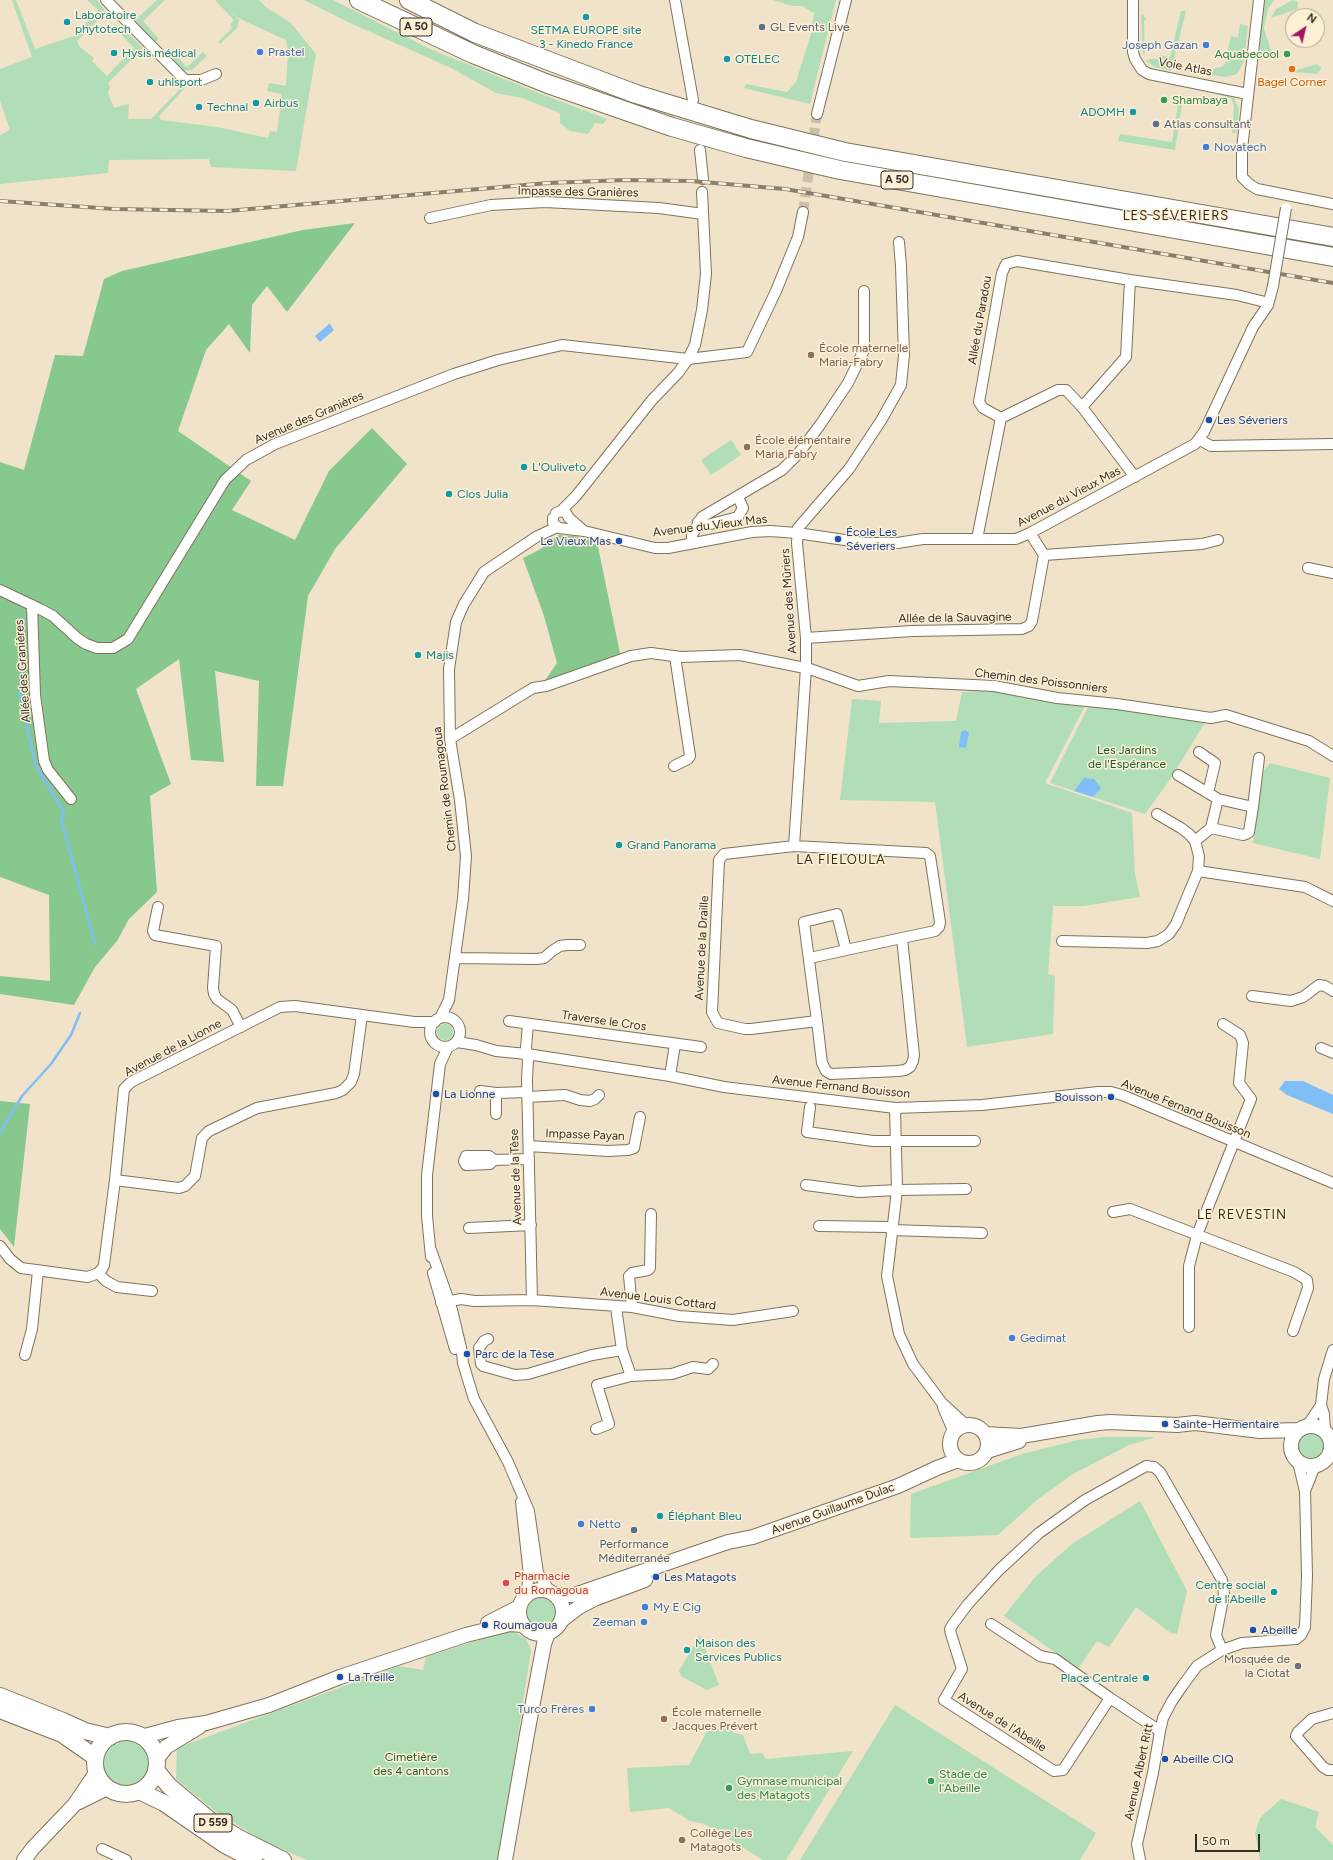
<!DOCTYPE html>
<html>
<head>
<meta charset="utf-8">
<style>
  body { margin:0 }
  #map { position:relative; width:1333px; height:1860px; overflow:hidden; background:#f0e3c9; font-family:Figtree,sans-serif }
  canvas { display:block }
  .north { position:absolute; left:1285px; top:8px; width:40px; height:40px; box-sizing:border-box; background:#fef0d6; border:1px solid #ada38f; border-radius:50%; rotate:35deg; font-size:11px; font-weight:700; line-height:16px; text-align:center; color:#342f25 }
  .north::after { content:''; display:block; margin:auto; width:14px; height:18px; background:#a2175f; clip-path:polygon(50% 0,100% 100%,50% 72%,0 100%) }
  .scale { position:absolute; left:1195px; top:1834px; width:65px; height:18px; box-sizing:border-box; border:2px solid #342f25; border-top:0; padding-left:5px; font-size:12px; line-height:14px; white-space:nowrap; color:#342f25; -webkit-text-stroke:3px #fef0d6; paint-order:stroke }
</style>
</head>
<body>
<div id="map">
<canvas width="1333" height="1860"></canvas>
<div class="north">N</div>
<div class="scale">50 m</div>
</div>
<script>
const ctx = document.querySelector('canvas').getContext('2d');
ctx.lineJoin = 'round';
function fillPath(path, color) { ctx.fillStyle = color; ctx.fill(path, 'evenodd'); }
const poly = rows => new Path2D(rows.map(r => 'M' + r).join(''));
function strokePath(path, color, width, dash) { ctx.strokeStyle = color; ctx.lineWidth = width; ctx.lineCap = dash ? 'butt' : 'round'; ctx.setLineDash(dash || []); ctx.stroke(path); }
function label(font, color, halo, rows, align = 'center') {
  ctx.font = font + ' Figtree,sans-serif'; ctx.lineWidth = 3; ctx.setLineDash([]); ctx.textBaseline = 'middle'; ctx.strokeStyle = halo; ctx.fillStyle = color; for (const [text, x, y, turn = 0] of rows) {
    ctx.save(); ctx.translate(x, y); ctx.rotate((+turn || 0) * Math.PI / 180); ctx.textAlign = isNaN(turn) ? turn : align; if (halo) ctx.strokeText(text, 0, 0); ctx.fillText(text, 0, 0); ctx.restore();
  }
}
const green = poly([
  [12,0,16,0,35,49,74,36,98,10,87,0,97,0,106,12,77,41,80,47,94,58,92,61,107,76,134,48,113,26,115,25,121,31,123,28,143,48,108,83,110,87,108,93,114,108,129,104,128,119,151,119,184,85,186,87,159,116,161,120,217,127,268,138,270,131,277,132,282,94,267,91,269,83,286,86,288,53,286,40,238,18,227,8,239,20,237,28,220,44,218,42,232,28,230,24,234,20,215,0,259,0,267,8,291,23,316,54,296,171,211,167,209,159,109,160,108,173,0,184,0,135,10,130,0,101,0,69,32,57],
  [157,0,165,0,143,21,159,39,155,42,134,21],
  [304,0,333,0,430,49,531,90,607,119,603,124,595,123,588,134,570,131,560,123,560,113,522,98,496,93,451,68,348,22],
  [773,0,836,0,810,104,744,88,746,84,787,92,796,82,811,34,814,13,802,6,792,6],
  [1263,0,1274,0,1268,9,1264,29,1273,56,1259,55],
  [1293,0,1298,2,1297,9,1271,18,1276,9],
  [1181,11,1186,11,1171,71,1155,67,1146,61,1150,59,1158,59,1159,55,1170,57],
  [1143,14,1146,20,1144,21,1145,54,1143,55,1141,15],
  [1240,24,1248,26,1244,61,1237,74,1225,77,1194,72,1194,71,1213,72,1215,68,1221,67,1225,64,1231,36,1238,38],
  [203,52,207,56,192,70,183,71,169,56,174,53,187,67],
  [1317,64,1322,68,1317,74,1291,72],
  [1214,90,1230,94,1234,98,1239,109,1237,133,1232,133,1234,106,1231,98,1216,94],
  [1178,104,1182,105,1175,150,1118,141,1120,134,1172,142],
  [731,440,741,455,711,475,701,460],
  [992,690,1085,706,1045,783,1132,813,1135,874,1140,897,1084,906,1053,906,1048,974,1055,976,1053,1034,967,1047,935,802,840,800,852,699,881,701,879,723,956,721,962,692],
  [1090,703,1207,719,1171,778,1145,814,1050,783],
  [1270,763,1330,778,1320,859,1253,843,1263,772],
  '437 1032a8 8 0 1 1 16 0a8 8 0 1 1-16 0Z',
  '1297 1445a14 14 0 1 1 28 0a14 14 0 1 1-28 0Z',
  [1105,1437,1156,1437,1129,1445,1073,1474,1038,1499,998,1535,910,1538,911,1494,1022,1454,1078,1440],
  [1140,1501,1187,1591,1177,1634,1171,1633,1136,1607,1109,1647,1097,1641,1078,1669,1004,1616,1035,1577,1072,1544],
  '526 1611a16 16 0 1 1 32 0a16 16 0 1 1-32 0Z',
  [511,1630,526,1639,531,1650,499,1860,307,1860,265,1842,215,1811,176,1779,177,1748,398,1666,423,1670,426,1657],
  [700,1635,719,1685,707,1690,681,1676,679,1671],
  [895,1705,1096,1833,1080,1860,800,1860],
  [732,1725,734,1733,743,1735,750,1754,762,1753,766,1759,853,1751,786,1860,763,1860,705,1824,690,1821,669,1808,630,1812,627,1768,689,1765,707,1731],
  '103 1764a23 23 0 1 1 46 0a23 23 0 1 1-46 0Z',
  [1281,1799,1319,1812,1315,1827,1333,1845,1333,1860,1260,1860,1255,1833,1260,1818]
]);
const forest = poly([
  [355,223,287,312,267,286,252,305,250,353,229,324,206,350,178,431,251,481,232,510,295,540,329,471,372,428,407,464,335,549,308,596,283,786,256,786,259,681,215,671,224,762,191,760,179,659,136,689,171,784,150,796,157,892,129,919,117,941,95,967,74,1005,0,994,0,976,50,981,49,895,0,877,0,462,24,470,55,355,83,356,104,279,122,271,303,230],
  [559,535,574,536,597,542,621,658,544,682,557,663,544,616,523,558,539,550],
  [0,1101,30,1104,14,1247,0,1229]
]);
const water = poly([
  [329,323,334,330,320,342,315,336,328,325],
  [965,730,969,733,966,748,959,747,961,732],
  [1084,778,1094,779,1101,788,1093,797,1074,791],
  [1285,1081,1303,1081,1333,1095,1333,1114,1287,1095,1279,1089]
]);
const stream = poly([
  [24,619,20,697,36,766,64,812,61,819,95,944],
  [0,1133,22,1096,51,1064,71,1035,80,1013]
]);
const streetTunnel = poly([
  [803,212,817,114]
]);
const street = poly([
  [106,0,185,80,201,80,216,74],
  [675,0,693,100],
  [1133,0,1133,52,1135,59,1142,70,1149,74,1248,94],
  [1259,0,1242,149,1242,177,1249,184,1257,189,1333,204],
  [817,114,846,0],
  [700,150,703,179],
  [430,218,491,205,545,202,659,208,703,214],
  [1082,407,1126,357,1130,280],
  [1001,418,1058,390,1066,390,1082,407,1135,477],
  [1200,440,1211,446,1333,444],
  [561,511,576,496,652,400,678,373,688,359,695,345,702,310,706,274,702,192],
  [556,513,561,511,566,513,569,518,584,531],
  [553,518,553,523,559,528,584,531,655,548,668,548,752,532,770,531,797,533,865,543,897,543,923,539,1016,539,1030,533,1195,444,1204,432,1253,327,1268,305,1273,286],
  [698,522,707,525,738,517,743,508,738,497],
  [977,539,1001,418,983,408,979,402,1002,273,1006,264,1017,261,1130,280,1237,295,1265,302,1268,305],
  [692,543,692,535,702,517,782,470,798,454,820,425,848,383,864,350,864,291],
  [1044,555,1202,544,1218,540],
  [1308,568,1333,573],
  [0,590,40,609,53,616,77,638,86,644,97,648,113,648,128,639,225,480,246,460,275,444,454,374,498,360,562,345,688,359,747,352,776,291,798,237,803,212],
  [32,605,35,695,44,761,48,770,71,799],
  [806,638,912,631,1022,629,1029,626,1032,621,1044,555,1030,533],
  [450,739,533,688,546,686,631,656,651,653,681,657,740,655,810,669,858,686,889,681,994,686,1057,698,1117,704,1211,718,1226,715,1309,741,1333,756],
  [1199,752,1215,763,1208,793],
  [674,766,688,759,690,756,675,656],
  [1178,775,1218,799,1211,828,1195,841],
  [1218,799,1253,807,1259,758],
  [1211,828,1243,835,1246,834,1249,832,1253,807],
  [794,846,806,668,806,638,797,543,798,528,849,469,882,419,901,385,904,355,901,266,899,242],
  [1198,871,1305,887,1333,901],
  [158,907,153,931,155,935,216,946,213,988,214,994,217,999,232,1010,241,1027],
  [1062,941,1147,943,1158,941,1169,934,1176,924,1198,871,1199,856,1195,841,1189,834,1181,828,1157,814],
  [455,958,537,959,544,958,552,951,560,946,567,945,580,945],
  [810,958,846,950,902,938,935,931,939,927,940,922,930,856,926,853,794,846,724,854,719,860,712,1012,718,1023,745,1029,751,1029,817,1021,804,922,837,914,846,950],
  [1252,996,1291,1001,1303,997,1319,985,1325,986,1333,991],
  '430 1032a15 15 0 1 1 30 0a15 15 0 1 1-30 0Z',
  [440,1018,449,1000,463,899,466,856,460,800,450,739,449,669,456,622,464,604,484,572,536,537,557,527],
  [509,1021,701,1047],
  [817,1021,822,1063,826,1071,831,1074,898,1071,905,1070,910,1067,913,1061,914,1055,902,938],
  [528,1024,526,1048,528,1060,527,1080,532,1300],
  [457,1042,476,1045,496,1051,527,1054,670,1076,724,1087,895,1108,982,1105,1098,1092,1111,1092,1122,1095,1333,1183],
  [1321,1048,1333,1053],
  [670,1076,675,1044],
  [480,1091,496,1093,527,1092],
  [527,1097,565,1095,580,1100,590,1101,595,1099,599,1095],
  [810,1107,807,1132,873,1141,975,1141],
  [895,1108,897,1190,887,1276,899,1334,913,1364,942,1403,967,1426],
  [496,1114,496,1093],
  [529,1146,608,1151,628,1150,634,1148,640,1117],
  [494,1160,490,1164,466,1165,464,1161,466,1156,489,1156,494,1160,529,1159],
  [115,1180,179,1188,185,1186,195,1176,202,1138,209,1131,257,1108,336,1093,343,1090,351,1082,354,1074,362,1015],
  [806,1185,859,1192,897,1190,966,1189],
  [1113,1212,1130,1209,1294,1272,1307,1280,1308,1288,1293,1331],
  [819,1226,887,1227,892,1230,982,1233],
  [469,1228,531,1225],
  [0,1246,10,1259,21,1268,88,1277,98,1273,102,1269,104,1265,115,1180,124,1089,131,1082,280,1007,295,1006,414,1022,435,1022],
  [431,1250,452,1310,462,1352,463,1363,469,1383,474,1399,508,1462,529,1511,538,1573,549,1590],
  [431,1257,427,1216,427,1175,440,1064,448,1047],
  [98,1273,106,1281,117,1287,152,1291],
  [433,1273,455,1349],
  [441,1303,461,1299,474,1301,532,1300,632,1307,679,1316,733,1320,793,1311],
  [616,1307,622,1350,631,1376,672,1374,693,1367,708,1369,713,1364],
  [632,1307,629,1276,632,1273,648,1270,650,1268,651,1214],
  [1189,1327,1189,1266,1197,1235,1251,1099,1239,1083,1243,1043,1240,1035,1223,1024],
  [488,1339,484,1341,479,1348,481,1364,483,1366,515,1375,528,1374,592,1355,622,1350],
  [25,1355,32,1329,38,1271],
  [1321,1405,1324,1414,1325,1432],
  [943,1407,954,1433],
  [1307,1426,1321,1405,1324,1379,1333,1350],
  [596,1429,609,1424,597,1385,631,1376],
  [1305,1491,1315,1466],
  [521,1502,529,1575,526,1595],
  [991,1624,1040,1656,1055,1659,1110,1698],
  [1333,1713,1312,1719,1298,1732,1296,1736,1323,1767,1328,1770,1333,1770],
  [1160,1731,1110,1698,1063,1770,1054,1771,944,1700,962,1669,951,1634,950,1629,953,1624,968,1604,999,1570,1039,1533,1085,1500,1146,1466,1154,1467,1160,1472,1222,1580,1224,1594,1216,1635,1222,1650],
  [102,1849,126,1860],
  [1140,1860,1137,1844,1153,1773,1160,1731,1163,1718,1172,1701,1183,1685,1197,1666,1222,1650,1242,1643,1296,1639,1301,1635,1305,1627,1307,1576,1305,1491,1298,1462]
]);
const secondary = poly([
  '950 1444a19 19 0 1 1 38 0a19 19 0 1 1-38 0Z',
  '1291 1446a20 20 0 1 1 40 0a20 20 0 1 1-40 0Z',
  [985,1434,1021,1436,1098,1423,1110,1422,1177,1425,1195,1423,1260,1431,1299,1430],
  [987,1451,1019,1441],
  '519 1612a22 22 0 1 1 44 0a22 22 0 1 1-44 0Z',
  [556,1595,574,1595,728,1542,753,1537,898,1486,937,1468,958,1460],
  [562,1620,579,1607,594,1599,645,1580],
  [488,1623,519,1607],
  [141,1737,178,1727,206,1723,269,1705,340,1677,466,1635,510,1624,523,1625],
  [156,1760,166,1747,199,1727],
  [79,1802,107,1788],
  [24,1860,33,1848,75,1804,96,1773],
  [505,1860,527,1734,544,1644,548,1633]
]);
const primary = poly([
  [0,1696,63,1721,85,1731,110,1737],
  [0,1710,62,1734,95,1757],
  '95 1763a31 31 0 1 1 62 0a31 31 0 1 1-62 0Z',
  [156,1770,169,1786,212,1822,239,1838,283,1860],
  [139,1791,164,1803,225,1845,254,1860]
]);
const highway = poly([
  [359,0,473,54,548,84,672,127,746,148,840,170,1333,257],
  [409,0,475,33,636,94,751,129,845,152,1333,237]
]);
const rail = poly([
  [0,201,114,209,227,211,548,183,625,180,691,181,785,189,1333,283]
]);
const streetBridge = poly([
  [1273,286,1286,208]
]);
const markers = [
  [586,17,4,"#0f9aa8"],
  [67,22,4,"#0f9aa8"],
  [762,27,4,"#5c6f8a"],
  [1206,45,4,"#3f7fe0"],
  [260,52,4,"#3f7fe0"],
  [114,53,4,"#0f9aa8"],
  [1287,54,4,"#2e9e5b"],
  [727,59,4,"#0f9aa8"],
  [1292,69,4,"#e8710a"],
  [150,82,4,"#0f9aa8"],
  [1164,100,4,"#2e9e5b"],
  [256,103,4,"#0f9aa8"],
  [199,107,4,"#0f9aa8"],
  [1133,112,4,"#0f9aa8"],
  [1156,124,4,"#5c6f8a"],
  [1206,147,4,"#3f7fe0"],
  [811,355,4,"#8d6e63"],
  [1209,420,4,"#1a4fb4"],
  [747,447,4,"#8d6e63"],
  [524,467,4,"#0f9aa8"],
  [449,494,4,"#0f9aa8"],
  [838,539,4,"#1a4fb4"],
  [619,541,4,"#1a4fb4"],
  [418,655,4,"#0f9aa8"],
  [619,845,4,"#0f9aa8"],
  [436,1094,4,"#1a4fb4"],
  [1111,1097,4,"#1a4fb4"],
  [1012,1338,4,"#3f7fe0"],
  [467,1354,4,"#1a4fb4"],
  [1165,1424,4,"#1a4fb4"],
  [660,1516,4,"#0f9aa8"],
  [581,1524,4,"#3f7fe0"],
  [634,1530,4,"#5c6f8a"],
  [656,1577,4,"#1a4fb4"],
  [506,1583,4,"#e0444e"],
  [1274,1592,4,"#0f9aa8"],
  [645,1607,4,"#3f7fe0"],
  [644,1622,4,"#3f7fe0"],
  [485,1625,4,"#1a4fb4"],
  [1253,1630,4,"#1a4fb4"],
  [687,1650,4,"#0f9aa8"],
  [1298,1666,4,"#6b7280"],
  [340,1677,4,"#1a4fb4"],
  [1146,1678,4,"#0f9aa8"],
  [592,1709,4,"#3f7fe0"],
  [664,1719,4,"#8d6e63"],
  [1165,1759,4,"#1a4fb4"],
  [931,1781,4,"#2e9e5b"],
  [729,1788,4,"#2e9e5b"],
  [682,1840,4,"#8d6e63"]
];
const shields = [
  [416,27,32],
  [897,180,32],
  [213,1823,38]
];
const shieldNames = [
  ["A 50",416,27],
  ["A 50",897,180],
  ["D 559",213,1823]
];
const cultureNames = [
  ["Laboratoire",75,15],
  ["phytotech",75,29],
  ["SETMA EUROPE site",586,30,"center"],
  ["3 - Kinedo France",586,44,"center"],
  ["Hysis médical",122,53],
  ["OTELEC",735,59],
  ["uhlsport",158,82],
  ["Airbus",264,103],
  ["Technal",207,107],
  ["ADOMH",1125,112,"right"],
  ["L'Ouliveto",532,467],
  ["Clos Julia",457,494],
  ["Majis",426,655],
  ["Grand Panorama",627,845],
  ["Éléphant Bleu",668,1516],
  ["Centre social",1266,1585,"right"],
  ["de l'Abeille",1266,1599,"right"],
  ["Maison des",695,1643],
  ["Services Publics",695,1657],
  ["Place Centrale",1138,1678,"right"]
];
const serviceNames = [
  ["GL Events Live",770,27],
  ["Atlas consultant",1164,124],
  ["Performance",634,1544,"center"],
  ["Méditerranée",634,1558,"center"]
];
const shopNames = [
  ["Joseph Gazan",1198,45,"right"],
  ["Prastel",268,52],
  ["Novatech",1214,147],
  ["Gedimat",1020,1338],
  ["Netto",589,1524],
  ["My E Cig",653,1607],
  ["Zeeman",636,1622,"right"],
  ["Turco Frères",584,1709,"right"]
];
const leisureNames = [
  ["Aquabecool",1279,54,"right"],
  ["Shambaya",1172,100],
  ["Stade de",939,1774],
  ["l'Abeille",939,1788],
  ["Gymnase municipal",737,1781],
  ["des Matagots",737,1795]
];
const streetNames = [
  ["Voie Atlas",1185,67,11],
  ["Impasse des Granières",578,192,1],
  ["Allée du Paradou",980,320,-80],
  ["Avenue des Granières",309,418,-23],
  ["Avenue du Vieux Mas",1069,497,-28],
  ["Avenue du Vieux Mas",710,526,-7],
  ["Avenue des Mûriers",789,601,-94],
  ["Allée de la Sauvagine",955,618,-1],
  ["Allée des Granières",23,671,-94],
  ["Chemin des Poissonniers",1041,681,7],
  ["Chemin de Roumagoua",445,789,-97],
  ["Avenue de la Draille",702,948,-87],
  ["Traverse le Cros",604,1021,8],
  ["Avenue de la Lionne",173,1048,-28],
  ["Avenue Fernand Bouisson",841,1087,6],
  ["Avenue Fernand Bouisson",1186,1109,22],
  ["Impasse Payan",585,1135,2],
  ["Avenue de la Tèse",516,1177,-92],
  ["Avenue Louis Cottard",658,1299,7],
  ["Avenue Guillaume Dulac",833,1509,-20],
  ["Avenue de l'Abeille",1002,1722,32],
  ["Avenue Albert Ritt",1139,1772,-78]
];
const foodNames = [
  ["Bagel Corner",1292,82]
];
const educationNames = [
  ["École maternelle",819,348],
  ["Maria-Fabry",819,362],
  ["École élémentaire",755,440],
  ["Maria Fabry",755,454],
  ["École maternelle",672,1712],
  ["Jacques Prévert",672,1726],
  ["Collège Les",690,1833],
  ["Matagots",690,1847]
];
const transitNames = [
  ["Les Séveriers",1217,420],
  ["École Les",846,532],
  ["Séveriers",846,546],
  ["Le Vieux Mas",611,541,"right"],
  ["La Lionne",444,1094],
  ["Bouisson",1103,1097,"right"],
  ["Parc de la Tèse",475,1354],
  ["Sainte-Hermentaire",1173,1424],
  ["Les Matagots",664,1577],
  ["Roumagoua",493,1625],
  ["Abeille",1261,1630],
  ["La Treille",348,1677],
  ["Abeille CIQ",1173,1759]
];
const parkNames = [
  ["Les Jardins",1127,750],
  ["de l'Espérance",1127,764],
  ["Cimetière",411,1757],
  ["des 4 cantons",411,1771]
];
const healthNames = [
  ["Pharmacie",514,1576],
  ["du Romagoua",514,1590]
];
const worshipNames = [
  ["Mosquée de",1290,1659],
  ["la Ciotat",1290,1673]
];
const neighbourhoodNames = [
  ["LES SÉVERIERS",1176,216],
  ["LA FIELOULA",841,860],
  ["LE REVESTIN",1242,1215]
];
fillPath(green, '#b1deb6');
fillPath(forest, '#86c88e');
fillPath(water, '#80bef8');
strokePath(stream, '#80bef8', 2.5);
strokePath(streetTunnel, '#cabfa8', 10, [10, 5]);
strokePath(street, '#7f735c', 12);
strokePath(secondary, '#7f735c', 16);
strokePath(primary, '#7f735c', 18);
strokePath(highway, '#7f735c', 20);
strokePath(street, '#fff', 10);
strokePath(secondary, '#fff', 14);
strokePath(primary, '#fff', 16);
strokePath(highway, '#fff', 18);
strokePath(rail, '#88806f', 4);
strokePath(rail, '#fef0d6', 2.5, [8]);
strokePath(streetBridge, '#7f735c', 12, []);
strokePath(streetBridge, '#fff', 10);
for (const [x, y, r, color] of markers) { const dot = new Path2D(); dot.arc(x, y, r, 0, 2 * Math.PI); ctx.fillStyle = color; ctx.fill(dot); strokePath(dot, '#fef0d6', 1.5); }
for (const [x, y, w] of shields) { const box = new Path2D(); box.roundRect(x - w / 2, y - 9, w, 18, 3); ctx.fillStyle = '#fef0d6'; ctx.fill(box); strokePath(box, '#342f25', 1); }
label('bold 11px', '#342f25', null, shieldNames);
label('12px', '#0d838f', '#fef0d6', cultureNames, 'left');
label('12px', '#4e5e75', '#fef0d6', serviceNames, 'left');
label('12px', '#366cbe', '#fef0d6', shopNames, 'left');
label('12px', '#27864d', '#fef0d6', leisureNames, 'left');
label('12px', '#342f25', '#fef0d6', streetNames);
label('12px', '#c56008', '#fef0d6', foodNames);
label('12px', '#785e54', '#fef0d6', educationNames, 'left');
label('12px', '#164399', '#fef0d6', transitNames, 'left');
label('12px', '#1a5f2a', '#fef0d6', parkNames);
label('12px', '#be3a42', '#fef0d6', healthNames, 'left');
label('12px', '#5b616d', '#fef0d6', worshipNames, 'right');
ctx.letterSpacing = '1px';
label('13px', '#372c17', '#fef0d6', neighbourhoodNames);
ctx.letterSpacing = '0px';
</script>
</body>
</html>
